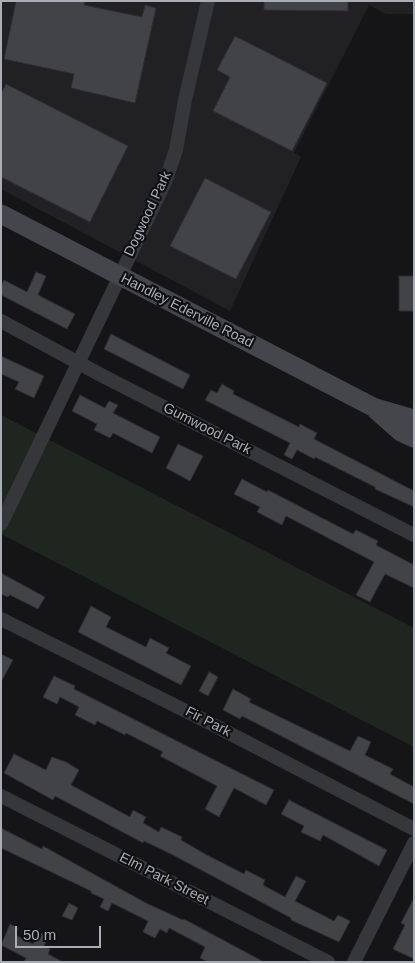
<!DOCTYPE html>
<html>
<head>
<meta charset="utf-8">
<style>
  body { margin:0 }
  #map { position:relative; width:415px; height:963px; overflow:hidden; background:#151517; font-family:Arial,sans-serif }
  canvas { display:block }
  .frame { position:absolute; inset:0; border:2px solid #a8adb6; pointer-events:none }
  .scale { position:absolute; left:15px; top:926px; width:86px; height:22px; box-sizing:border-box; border:2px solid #a8adb6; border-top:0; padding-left:6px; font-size:15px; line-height:18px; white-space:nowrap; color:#a8adb6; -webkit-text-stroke:4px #101012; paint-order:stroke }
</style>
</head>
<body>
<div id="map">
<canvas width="415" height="963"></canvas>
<div class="frame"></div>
<div class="scale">50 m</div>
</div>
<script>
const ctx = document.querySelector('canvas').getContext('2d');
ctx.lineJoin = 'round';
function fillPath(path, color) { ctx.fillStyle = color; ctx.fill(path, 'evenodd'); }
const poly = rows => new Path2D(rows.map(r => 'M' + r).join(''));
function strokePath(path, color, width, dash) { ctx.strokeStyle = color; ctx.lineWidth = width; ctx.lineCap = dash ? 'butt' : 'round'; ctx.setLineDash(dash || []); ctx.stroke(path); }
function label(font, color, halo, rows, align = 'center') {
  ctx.font = font + ' Arial,sans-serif'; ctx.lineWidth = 4.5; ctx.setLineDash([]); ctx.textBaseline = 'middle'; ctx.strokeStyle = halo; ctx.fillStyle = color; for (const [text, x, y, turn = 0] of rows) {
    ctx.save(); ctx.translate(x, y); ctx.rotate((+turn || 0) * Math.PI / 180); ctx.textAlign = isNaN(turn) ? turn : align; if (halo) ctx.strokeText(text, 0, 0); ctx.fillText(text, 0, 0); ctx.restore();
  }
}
const built = poly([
  [1,1,414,1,414,14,386,14,369,5,294,153,301,157,230,311,1,189]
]);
const green = poly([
  [1,415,414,628,414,747,1,534]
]);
const building = poly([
  [16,1,85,1,84,5,142,17,145,5,156,8,135,103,71,88,74,74,4,59,16,1],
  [264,1,348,1,348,11,264,10,264,1],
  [235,36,327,83,292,151,213,111,230,77,217,70,235,36],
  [6,84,128,146,90,222,1,177,1,94,6,84],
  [205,178,271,212,236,279,170,246,205,178],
  [36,272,46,276,38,295,75,314,67,329,1,295,1,286,4,280,27,292,36,272],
  [399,276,414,276,414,311,399,311,399,276],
  [111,334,190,375,183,389,104,349,111,334],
  [1,356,44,376,34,398,15,389,19,382,1,374,1,356],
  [222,384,234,391,233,394,299,427,300,424,317,433,314,439,414,491,414,507,375,489,375,487,315,457,314,459,297,450,292,459,284,455,290,443,205,400,211,390,217,393,222,384],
  [80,395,105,408,109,401,118,405,113,413,160,437,152,453,113,433,110,438,94,430,97,424,72,411,80,395],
  [178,444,203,456,190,481,166,468,178,444],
  [242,479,267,492,268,490,353,534,356,530,378,541,376,545,414,565,414,588,385,574,370,602,356,595,374,562,286,516,282,525,257,512,260,507,234,494,242,479],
  [1,573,45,597,38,609,10,595,8,597,1,594,1,573],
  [91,606,111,617,106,627,146,647,150,638,169,648,166,653,191,666,181,685,78,632,91,606],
  [1,654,13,660,1,682,1,654],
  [209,672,218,677,208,696,199,691,209,672],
  [54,676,75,686,74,689,274,790,266,805,234,788,219,817,205,809,217,786,160,756,163,752,126,733,125,735,97,721,95,725,75,715,79,707,60,697,57,704,43,697,54,676],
  [233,689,251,699,249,702,350,751,358,736,371,742,365,755,393,769,390,774,414,787,414,804,242,716,240,719,223,710,233,689],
  [14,754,46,770,52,757,66,762,79,770,71,785,130,817,133,810,146,817,143,823,159,832,161,827,182,837,181,840,205,854,244,874,246,870,265,880,263,885,285,897,296,876,306,881,295,901,334,921,338,915,350,921,339,942,291,920,291,918,173,855,144,841,143,843,55,796,53,800,4,773,14,754],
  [289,800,387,850,379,866,323,835,320,841,301,832,304,826,281,814,289,800],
  [1,828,42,849,43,846,146,903,183,920,184,919,264,962,208,962,200,958,205,947,169,928,167,933,160,929,155,938,143,932,148,921,112,903,108,911,100,907,104,899,91,893,91,891,1,848,1,828],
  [414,898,414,959,393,949,405,925,401,923,414,898],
  [69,903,78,908,72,920,62,916,69,903],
  [10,924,18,928,15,935,33,944,39,932,48,937,44,946,50,949,48,954,63,962,24,962,26,958,1,945,10,924]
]);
const minor = poly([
  [1,321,101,375,414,535],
  [1,524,165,182,176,150,185,100,208,1],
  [1,619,202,719,414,829],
  [1,796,328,962],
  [354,962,414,843]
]);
const secondary = poly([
  [1,214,373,407,414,419],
  [376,410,401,432,414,438]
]);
const streetNames = [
  ["Dogwood Park",148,214,-65],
  ["Handley Ederville Road",187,311,27],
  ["Gumwood Park",207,429,27],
  ["Fir Park",208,722,27],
  ["Elm Park Street",164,879,27]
];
fillPath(built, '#212123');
fillPath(green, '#1f2620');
fillPath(building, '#424346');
strokePath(building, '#2f2f32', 1);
strokePath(minor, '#36373b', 14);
strokePath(secondary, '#44464b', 19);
label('14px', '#a8adb6', '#101012', streetNames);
</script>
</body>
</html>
